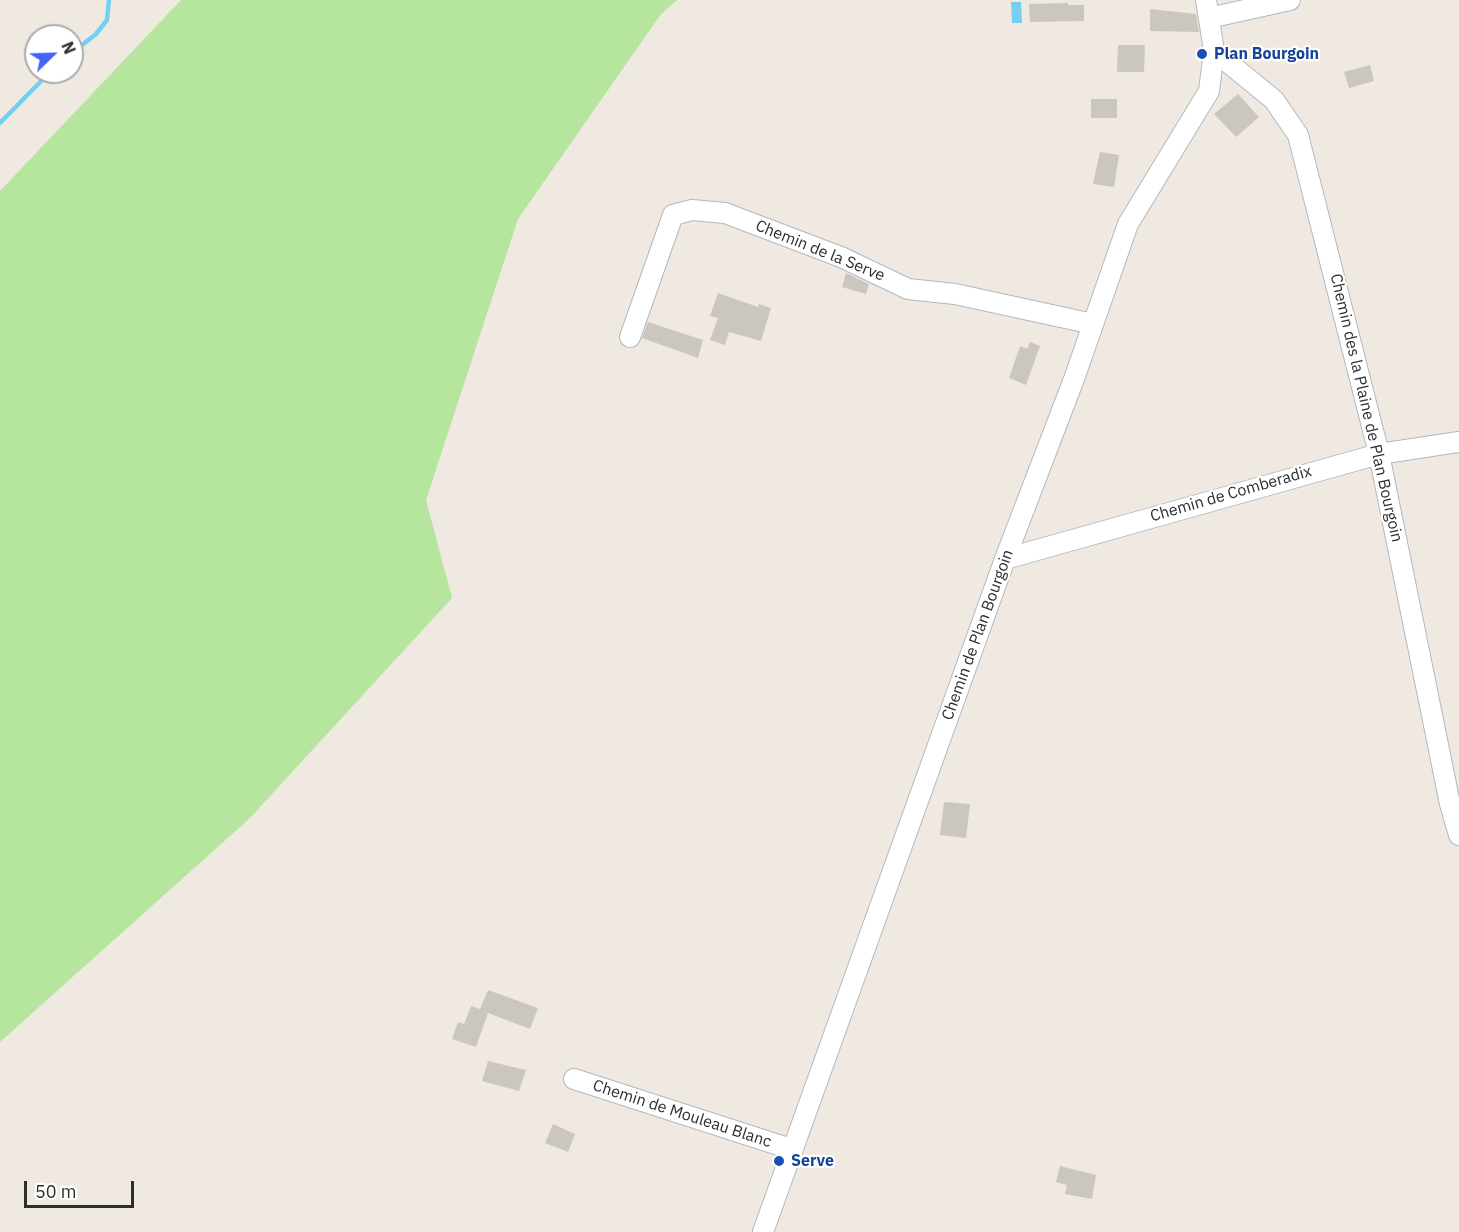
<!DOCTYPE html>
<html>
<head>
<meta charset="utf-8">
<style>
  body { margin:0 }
  #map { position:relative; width:1459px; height:1232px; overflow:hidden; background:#efe9e1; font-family:"IBM Plex Sans",sans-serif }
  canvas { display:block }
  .north { position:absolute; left:24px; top:24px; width:60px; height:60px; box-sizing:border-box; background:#fff; border:2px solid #ababab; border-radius:50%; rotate:67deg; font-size:16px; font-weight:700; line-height:24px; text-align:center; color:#2e2e2e }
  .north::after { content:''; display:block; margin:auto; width:21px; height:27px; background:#4264fb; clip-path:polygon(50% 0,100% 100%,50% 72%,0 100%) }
  .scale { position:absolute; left:24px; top:1181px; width:110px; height:27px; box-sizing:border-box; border:3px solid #2e2e2e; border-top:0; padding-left:8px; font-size:18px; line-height:21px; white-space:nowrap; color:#2e2e2e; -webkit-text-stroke:4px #fff; paint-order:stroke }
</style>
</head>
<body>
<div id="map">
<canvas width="1459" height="1232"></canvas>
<div class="north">N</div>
<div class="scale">50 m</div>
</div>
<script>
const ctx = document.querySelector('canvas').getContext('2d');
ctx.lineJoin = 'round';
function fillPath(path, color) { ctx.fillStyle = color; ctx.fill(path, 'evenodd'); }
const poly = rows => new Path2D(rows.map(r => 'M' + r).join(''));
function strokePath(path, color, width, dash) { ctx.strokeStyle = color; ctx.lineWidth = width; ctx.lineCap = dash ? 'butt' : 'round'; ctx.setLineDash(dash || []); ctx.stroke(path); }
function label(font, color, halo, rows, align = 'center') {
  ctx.font = font + ' "IBM Plex Sans",sans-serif'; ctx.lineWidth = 4.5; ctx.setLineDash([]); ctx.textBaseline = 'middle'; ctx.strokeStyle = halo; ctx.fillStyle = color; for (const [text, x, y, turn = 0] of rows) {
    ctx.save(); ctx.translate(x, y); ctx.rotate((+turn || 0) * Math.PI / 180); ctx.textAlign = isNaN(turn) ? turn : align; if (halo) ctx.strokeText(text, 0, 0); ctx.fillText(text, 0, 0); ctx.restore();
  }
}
const green = poly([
  [181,0,677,0,661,14,518,219,426,500,452,598,249,819,0,1042,0,191]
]);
const water = poly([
  [1011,2,1021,2,1022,23,1012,23]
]);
const stream = poly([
  [72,53,96,34,107,20,109,0],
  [0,123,50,72]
]);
const building = poly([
  [1068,3,1068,5,1084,5,1084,21,1030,22,1029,4],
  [1150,9,1196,14,1199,32,1150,31],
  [1118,45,1145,45,1144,72,1117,72],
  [1370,65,1374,81,1349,88,1344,72],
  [1238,94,1259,117,1236,137,1214,114],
  [1091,99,1117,99,1117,118,1091,118],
  [1100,152,1119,155,1114,187,1093,184],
  [846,273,869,284,866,294,842,287],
  [718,293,758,307,759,304,771,308,761,341,729,332,725,345,710,340,718,318,710,316],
  [648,322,703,340,698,358,642,338],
  [1030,342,1040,346,1026,385,1009,378,1020,346,1027,349],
  [944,802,970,804,966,838,940,835],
  [488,990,538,1008,530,1029,488,1013,476,1047,452,1039,458,1022,464,1024,471,1006,480,1009],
  [488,1061,526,1070,519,1091,482,1081],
  [553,1124,575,1134,568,1152,545,1143],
  [1060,1166,1096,1175,1092,1199,1065,1194,1067,1185,1056,1182]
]);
const minor = poly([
  [1209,18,1290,0],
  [1214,51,1274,100,1298,135,1379,454,1450,804,1459,835],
  [630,337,673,215,692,210,725,213,841,257,908,289,955,294,1093,324],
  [1005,559,1379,454,1459,442],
  [574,1079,791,1149],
  [763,1232,1005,559,1074,379,1128,224,1209,91,1214,51,1206,0]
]);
const markers = [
  [1202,54,6,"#1a4fb4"],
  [779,1161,6,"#1a4fb4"]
];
const transitNames = [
  ["Plan Bourgoin",1214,54],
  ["Serve",791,1161]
];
const streetNames = [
  ["Chemin de la Serve",820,251,22],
  ["Chemin des la Plaine de Plan Bourgoin",1366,408,77],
  ["Chemin de Comberadix",1231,494,-16],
  ["Chemin de Plan Bourgoin",978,635,-70],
  ["Chemin de Mouleau Blanc",682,1114,18]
];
fillPath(green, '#b6e59e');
fillPath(water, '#75cff0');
strokePath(stream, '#75cff0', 4.5);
fillPath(building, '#cbc7bf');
strokePath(minor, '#b4b7c1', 22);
strokePath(minor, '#fff', 20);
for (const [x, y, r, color] of markers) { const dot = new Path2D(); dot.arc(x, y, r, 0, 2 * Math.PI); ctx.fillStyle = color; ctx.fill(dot); strokePath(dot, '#fff', 2); }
label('bold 16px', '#164399', '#fff', transitNames, 'left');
label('16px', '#2e2e2e', '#fff', streetNames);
</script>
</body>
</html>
